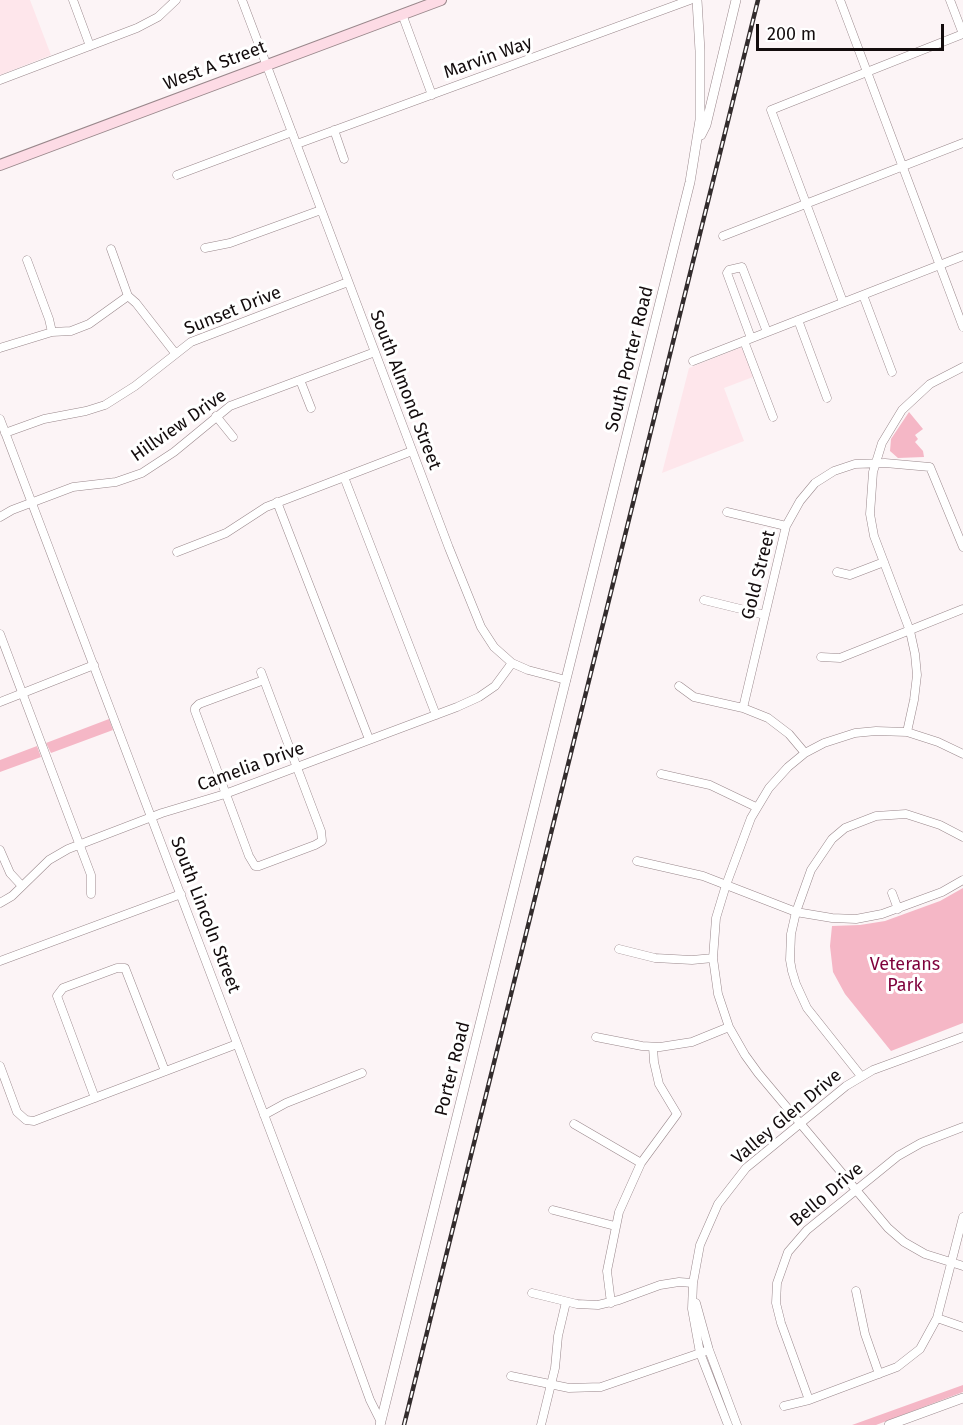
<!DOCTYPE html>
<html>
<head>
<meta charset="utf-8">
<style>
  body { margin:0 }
  #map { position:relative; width:963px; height:1425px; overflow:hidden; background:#fcf4f6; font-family:"Fira Sans",sans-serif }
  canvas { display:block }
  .scale { position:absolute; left:756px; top:24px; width:188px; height:27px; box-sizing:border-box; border:3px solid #130c0d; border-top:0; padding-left:8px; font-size:18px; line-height:21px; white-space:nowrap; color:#130c0d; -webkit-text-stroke:4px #fff; paint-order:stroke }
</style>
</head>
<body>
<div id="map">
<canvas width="963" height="1425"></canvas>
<div class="scale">200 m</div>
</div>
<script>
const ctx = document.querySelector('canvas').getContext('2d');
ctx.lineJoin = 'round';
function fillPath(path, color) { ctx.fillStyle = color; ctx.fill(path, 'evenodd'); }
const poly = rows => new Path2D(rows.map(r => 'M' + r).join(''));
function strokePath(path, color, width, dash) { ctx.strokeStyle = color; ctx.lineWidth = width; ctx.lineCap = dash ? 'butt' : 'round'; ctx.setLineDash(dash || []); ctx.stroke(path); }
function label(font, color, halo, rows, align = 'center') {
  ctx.font = font + ' "Fira Sans",sans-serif'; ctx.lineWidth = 6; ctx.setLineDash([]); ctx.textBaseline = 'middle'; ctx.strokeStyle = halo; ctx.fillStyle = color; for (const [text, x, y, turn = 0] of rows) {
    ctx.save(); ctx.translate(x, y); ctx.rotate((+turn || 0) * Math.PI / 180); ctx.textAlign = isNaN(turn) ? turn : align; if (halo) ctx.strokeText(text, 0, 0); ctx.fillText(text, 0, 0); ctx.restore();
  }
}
const built = poly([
  [0,0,30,0,51,55,0,75],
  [742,347,753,377,724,388,744,441,662,473,689,368]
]);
const green = poly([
  [909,412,923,429,915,435,918,439,915,442,923,451,924,457,898,458,890,451,891,439],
  [109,719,113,730,51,753,46,743],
  [37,746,41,757,0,772,0,760],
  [963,888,963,1023,891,1051,845,994,833,972,830,946,832,926,860,925,885,921,940,901],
  [963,1385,963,1392,876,1425,852,1425]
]);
const minor = poly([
  [73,0,90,46],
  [242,0,449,548,481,627,494,647,512,663,528,670,566,680],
  [840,0,963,327],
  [950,0,963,34],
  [402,14,432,95],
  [0,80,137,28,158,17,176,0],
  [334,130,344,159],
  [297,144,690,0],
  [177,175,292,132],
  [723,236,963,143],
  [205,248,230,243,321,210],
  [111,249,128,296,136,303,175,353],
  [27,260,49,319,52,332],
  [863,295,892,372],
  [843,302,771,110,963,34],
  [798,320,827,398],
  [751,338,727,273,729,270,742,267,767,332],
  [744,341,773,417],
  [0,348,52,332,71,331,89,324,128,296],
  [693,361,963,256],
  [300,380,311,408],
  [216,416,233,437],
  [0,419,320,1262,370,1400,381,1422],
  [5,433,44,419,86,411,105,405,135,386,191,342,348,282],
  [344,477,436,715],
  [277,502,369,739],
  [727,512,786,526],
  [0,517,12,510,73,487,116,482,142,473,174,452,230,406,375,352],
  [177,552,226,533,266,507,412,451],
  [837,572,850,575,884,562],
  [704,600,765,615],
  [0,634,91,875,91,894],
  [821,657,840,658,963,609],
  [261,672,264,680,293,757,321,831,322,841,315,845,259,866,255,866,249,856,195,711,195,708,199,704,264,680],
  [679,686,694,697,743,708,768,718,789,734,805,753],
  [0,702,94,665],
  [743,708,786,526,800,501,815,483,834,471,855,464,885,463,930,467,963,547],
  [907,732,914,700,917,675,915,654,910,631,874,536,870,514,873,472,882,443,902,410,930,384,963,367],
  [963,754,938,742,907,732,876,731,855,733,824,743,805,753,788,767,769,788,751,818,726,885,716,918,713,958,718,994,729,1027,745,1055,758,1073,888,1228,904,1242,925,1254,963,1266],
  [661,774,710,785,756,807],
  [0,850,10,873,22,886],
  [637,861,703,876,796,912,832,918,856,919,882,914,942,892,963,880],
  [892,893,898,909],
  [0,903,12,896,49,860,68,849,162,813,225,794,457,707,479,697,495,686,512,663],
  [619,949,655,958,692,960,713,958],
  [0,961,181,894],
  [596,1037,642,1046,660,1047,692,1042,729,1027],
  [0,1066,17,1112,26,1120,34,1121,237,1044],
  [861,1076,807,1008,796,984,792,971,790,960,791,934,796,912,811,870,832,839,845,828,876,816,906,814,940,825,963,837],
  [95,1098,57,996,63,988,117,968,125,968,165,1071],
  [264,1115,286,1103,362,1073],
  [574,1124,641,1163],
  [553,1210,615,1226],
  [856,1291,865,1334,879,1374],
  [532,1293,577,1304,598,1305,619,1300,660,1285,679,1282,693,1283],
  [611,1303,607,1271,619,1212,641,1163,677,1114,659,1084,654,1062,653,1047],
  [696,1303,709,1350,737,1425],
  [937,1318,963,1327],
  [511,1376,569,1388,601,1387,709,1350],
  [809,1400,781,1323,776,1303,777,1283,788,1252,807,1230,898,1156,921,1143,963,1127],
  [784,1406,809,1400,897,1367,920,1349,937,1318,963,1217],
  [541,1425,555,1368,558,1336,566,1302],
  [728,1425,700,1353,692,1309,693,1283,700,1245,718,1204,746,1168,846,1086,873,1070,963,1037]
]);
const tertiary = poly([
  [701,135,706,125,736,0],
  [380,1425,690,182,700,120,700,51,697,0],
  [889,1425,963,1398]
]);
const secondary = poly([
  [0,165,441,0]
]);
const rail = poly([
  [404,1425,758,0]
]);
const streetNames = [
  ["Marvin Way",488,58,-20],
  ["West A Street",215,66,-21],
  ["Sunset Drive",233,311,-22],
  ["South Porter Road",630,359,-76],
  ["South Almond Street",405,390,69],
  ["Hillview Drive",179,426,-35],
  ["Gold Street",759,575,-76],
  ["Camelia Drive",251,767,-20],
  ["South Lincoln Street",205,915,69],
  ["Porter Road",453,1069,-76],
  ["Valley Glen Drive",787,1117,-40],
  ["Bello Drive",827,1195,-40]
];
const parkNames = [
  ["Veterans",905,965],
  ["Park",905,986]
];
fillPath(built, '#fee6eb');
fillPath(green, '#f5b7c6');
strokePath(minor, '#99878b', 9);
strokePath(tertiary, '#99878b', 10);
strokePath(secondary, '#99878b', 12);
strokePath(minor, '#fff', 8);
strokePath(tertiary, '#fff', 9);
strokePath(secondary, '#fddbe5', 10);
strokePath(rail, '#332c2d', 4.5);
strokePath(rail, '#fff', 2, [7]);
label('18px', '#130c0d', '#fff', streetNames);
label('18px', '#7f003b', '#fff', parkNames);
</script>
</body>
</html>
